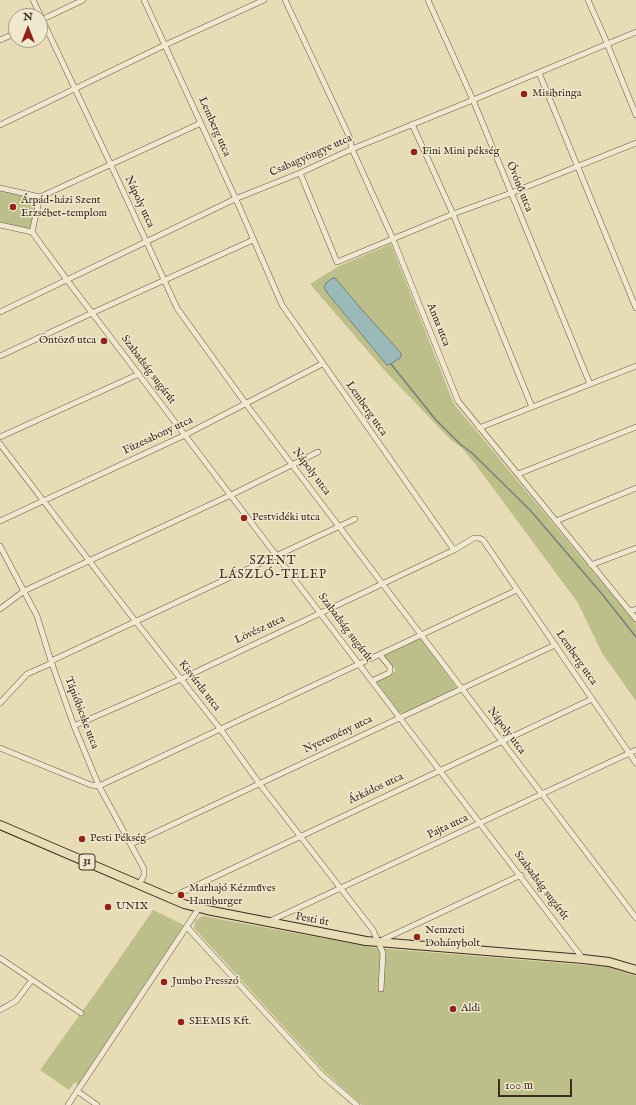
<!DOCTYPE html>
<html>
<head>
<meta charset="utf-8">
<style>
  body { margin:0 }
  #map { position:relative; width:636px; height:1105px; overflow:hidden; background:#e7dcb5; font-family:"IM FELL English",serif }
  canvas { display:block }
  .north { position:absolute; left:8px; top:8px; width:40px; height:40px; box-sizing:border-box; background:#efe8cf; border:1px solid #a89c88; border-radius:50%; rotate:0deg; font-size:11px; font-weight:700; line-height:16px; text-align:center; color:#3e2b1e }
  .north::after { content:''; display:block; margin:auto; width:14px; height:18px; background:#8f2418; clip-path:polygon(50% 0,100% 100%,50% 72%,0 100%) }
  .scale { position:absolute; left:498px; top:1079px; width:74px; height:18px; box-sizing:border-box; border:2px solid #3e2b1e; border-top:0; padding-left:5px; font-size:12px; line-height:14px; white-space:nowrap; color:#3e2b1e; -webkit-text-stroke:3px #efe8cf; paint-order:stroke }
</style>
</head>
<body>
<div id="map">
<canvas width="636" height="1105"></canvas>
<div class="north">N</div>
<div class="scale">100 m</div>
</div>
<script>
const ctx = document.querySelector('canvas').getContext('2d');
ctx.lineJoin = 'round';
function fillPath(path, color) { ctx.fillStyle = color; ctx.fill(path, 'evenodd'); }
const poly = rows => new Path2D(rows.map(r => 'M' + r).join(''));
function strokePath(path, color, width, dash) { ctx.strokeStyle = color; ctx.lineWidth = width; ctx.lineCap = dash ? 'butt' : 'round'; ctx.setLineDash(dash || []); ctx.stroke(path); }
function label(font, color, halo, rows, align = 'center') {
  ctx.font = font + ' "IM FELL English",serif'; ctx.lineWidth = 3; ctx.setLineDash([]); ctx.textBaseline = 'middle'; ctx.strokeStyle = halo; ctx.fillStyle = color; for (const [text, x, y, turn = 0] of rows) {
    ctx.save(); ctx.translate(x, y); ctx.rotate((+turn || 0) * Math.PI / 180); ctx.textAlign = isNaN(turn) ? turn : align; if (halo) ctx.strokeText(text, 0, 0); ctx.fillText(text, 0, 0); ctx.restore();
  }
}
const green = poly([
  [0,188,40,197,32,232,0,225],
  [391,244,454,404,636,624,636,701,602,653,578,603,476,465,463,449,450,439,385,371,310,284,339,266],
  [420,637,457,688,404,714,399,712,376,682,396,671,384,655],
  [153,910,184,925,78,1085,75,1082,69,1090,40,1070,102,984],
  [202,916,377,948,609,967,636,976,636,1105,362,1105,325,1072,194,928,195,921]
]);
const water = poly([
  [333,278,335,278,364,312,401,353,401,357,391,364,387,365,328,294,324,287,327,282,333,278]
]);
const stream = poly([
  [391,364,436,420,460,444,472,453,530,510,602,594,636,637]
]);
const minor = poly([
  [33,0,111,165,177,308,246,404,636,918],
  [144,0,239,206,282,305,454,550],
  [285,0,349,136,352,149,393,239,458,401,636,619],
  [428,0,473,100,590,384],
  [588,0,604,36,636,115],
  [41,20,83,0],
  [0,40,16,33],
  [539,73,636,308],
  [412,124,453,214,532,407],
  [0,125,165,45,264,0],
  [300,173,337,262,453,214,511,193,636,143],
  [0,188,40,197,32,232],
  [40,197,201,123],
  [0,225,32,232],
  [32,232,67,280,583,959],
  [0,312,235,199,300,173,352,149,473,100,636,32],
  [0,356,92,313,253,240],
  [479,428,636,366],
  [0,437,139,374],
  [0,444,136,622,221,730,259,783,373,930,383,953,381,989],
  [518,474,636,427],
  [0,521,185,435,322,364],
  [556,521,636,488],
  [0,546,37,616,51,661,74,726,99,786,144,869,144,875,139,885],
  [591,565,636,548],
  [0,609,24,591,231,495,318,452],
  [630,611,636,609],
  [51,661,355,519],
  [372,681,389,673,390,671,390,667,380,655],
  [0,703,27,674,52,663],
  [74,726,181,679,454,550,474,538,479,538,483,540,636,763],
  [0,748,91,785,99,786,517,590],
  [131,844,555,645],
  [170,898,592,699],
  [268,922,636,750],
  [187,927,322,1075,357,1105],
  [380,941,521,875],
  [0,958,81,1013],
  [0,1010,16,1001,32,980],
  [77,1091,97,1105],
  [68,1105,199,908]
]);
const primary = poly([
  [0,825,184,904,207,910,366,941,583,959,609,962,636,970]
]);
const markers = [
  [524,94,4,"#8f2418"],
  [414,152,4,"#8f2418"],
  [13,207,4,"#8f2418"],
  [104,341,4,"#8f2418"],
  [244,518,4,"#8f2418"],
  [82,839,4,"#8f2418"],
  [181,895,4,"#8f2418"],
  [108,907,4,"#8f2418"],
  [417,937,4,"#8f2418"],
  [164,982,4,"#8f2418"],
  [453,1009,4,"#8f2418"],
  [181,1022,4,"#8f2418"]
];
const shields = [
  [87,862,16]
];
const shieldNames = [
  ["31",87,862]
];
const poiNames = [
  ["Misibringa",532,94],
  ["Fini Mini pékség",422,152],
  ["Árpád-házi Szent",21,201],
  ["Erzsébet-templom",21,214],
  ["Öntöző utca",96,341,"right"],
  ["Pestvidéki utca",252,518],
  ["Pesti Pékség",90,839],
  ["Marhajó Kézműves",189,889],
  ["Hamburger",189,902],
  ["UNIX",116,907],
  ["Nemzeti",425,931],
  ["Dohánybolt",425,944],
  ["Jumbo Presszó",172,982],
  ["Aldi",461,1009],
  ["SEEMIS Kft.",189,1022]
];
const streetNames = [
  ["Lemberg utca",214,127,66],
  ["Csabagyöngye utca",311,156,-24],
  ["Óvónő utca",519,187,68],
  ["Nápoly utca",139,202,65],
  ["Anna utca",438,325,68],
  ["Szabadság sugárút",148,370,53],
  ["Lemberg utca",366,409,55],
  ["Füzesabony utca",158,436,-25],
  ["Nápoly utca",311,472,53],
  ["Szabadság sugárút",345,628,53],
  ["Lövész utca",260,630,-25],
  ["Lemberg utca",576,658,55],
  ["Kisvárda utca",199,686,52],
  ["Tápióbicske utca",81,713,69],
  ["Nápoly utca",506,731,53],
  ["Nyeremény utca",338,735,-25],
  ["Árkádos utca",376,789,-25],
  ["Pajta utca",448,827,-25],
  ["Szabadság sugárút",541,886,53],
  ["Pesti út",312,920,11]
];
const neighbourhoodNames = [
  ["SZENT",273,562],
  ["LÁSZLÓ-TELEP",273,576]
];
fillPath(green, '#bcbf89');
fillPath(water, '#9bb9b8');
strokePath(water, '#76807a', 1);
strokePath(stream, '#76807a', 1.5);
strokePath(minor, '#685744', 6);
strokePath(primary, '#3e2b1e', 10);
strokePath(minor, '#efe8cf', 5);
strokePath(primary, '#e7dcb5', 8);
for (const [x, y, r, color] of markers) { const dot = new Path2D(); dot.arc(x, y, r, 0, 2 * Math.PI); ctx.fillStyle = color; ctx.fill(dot); strokePath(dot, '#efe8cf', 1.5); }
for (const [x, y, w] of shields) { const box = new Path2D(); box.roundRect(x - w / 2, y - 8, w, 16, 3); ctx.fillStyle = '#efe8cf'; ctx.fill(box); strokePath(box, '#3e2b1e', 1); }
label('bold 10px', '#3e2b1e', null, shieldNames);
label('11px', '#3e2b1e', '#efe8cf', poiNames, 'left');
label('11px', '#3e2b1e', '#efe8cf', streetNames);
ctx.letterSpacing = '1px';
label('12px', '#3e2b1e', '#efe8cf', neighbourhoodNames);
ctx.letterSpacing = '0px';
</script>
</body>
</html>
